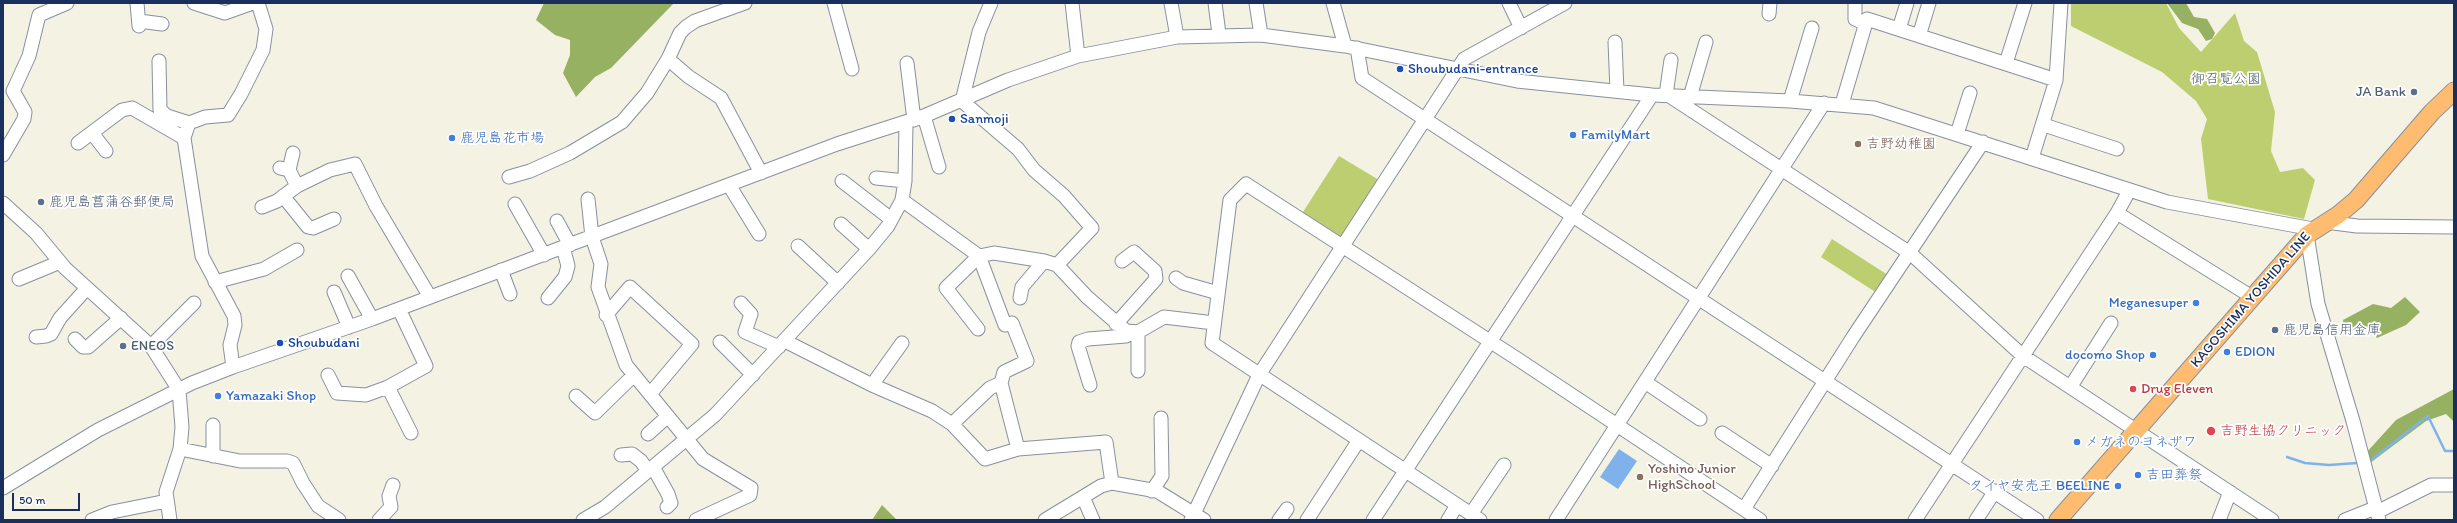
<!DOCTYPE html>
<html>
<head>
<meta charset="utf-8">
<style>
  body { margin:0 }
  #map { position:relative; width:2457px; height:523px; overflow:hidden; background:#f4f2e3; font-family:Itim,sans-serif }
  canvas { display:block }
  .frame { position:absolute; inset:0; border:4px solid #1b2f5e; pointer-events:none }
  .scale { position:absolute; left:12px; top:493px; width:68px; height:18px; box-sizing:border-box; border:2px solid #1b2f5e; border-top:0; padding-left:5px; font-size:12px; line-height:14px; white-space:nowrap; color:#1b2f5e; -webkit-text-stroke:3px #fff; paint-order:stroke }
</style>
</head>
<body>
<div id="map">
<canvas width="2457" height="523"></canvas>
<div class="frame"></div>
<div class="scale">50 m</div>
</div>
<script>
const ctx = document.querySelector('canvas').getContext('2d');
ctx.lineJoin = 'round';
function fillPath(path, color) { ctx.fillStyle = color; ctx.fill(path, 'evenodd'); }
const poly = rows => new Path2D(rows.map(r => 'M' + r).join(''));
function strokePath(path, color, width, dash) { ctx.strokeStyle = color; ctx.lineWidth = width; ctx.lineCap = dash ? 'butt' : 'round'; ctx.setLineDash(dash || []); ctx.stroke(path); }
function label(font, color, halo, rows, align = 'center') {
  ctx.font = font + ' Itim,"Klee One",sans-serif'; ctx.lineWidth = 3.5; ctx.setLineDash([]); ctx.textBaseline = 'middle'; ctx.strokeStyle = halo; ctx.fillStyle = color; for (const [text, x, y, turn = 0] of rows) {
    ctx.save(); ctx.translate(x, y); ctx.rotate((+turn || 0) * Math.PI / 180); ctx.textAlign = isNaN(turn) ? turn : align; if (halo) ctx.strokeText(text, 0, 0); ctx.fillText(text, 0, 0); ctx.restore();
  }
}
const green = poly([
  [2071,3,2166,3,2179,28,2201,52,2235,13,2244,41,2257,52,2275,112,2271,151,2280,172,2303,168,2315,180,2304,219,2208,199,2201,139,2207,119,2196,101,2162,72,2071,26],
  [1339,156,1379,180,1341,240,1301,215],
  [1832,239,1891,277,1880,295,1821,257]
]);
const forest = poly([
  [544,3,674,3,611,68,595,77,576,97,563,73,570,55,570,40,555,35,536,20],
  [2167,3,2186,3,2194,17,2207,19,2215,33,2212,39,2206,41,2198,29,2182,23],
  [2405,297,2420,312,2406,325,2377,338,2366,326,2344,328,2343,320,2373,304,2391,308],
  [2454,389,2454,422,2446,414,2426,421,2370,463,2366,453,2396,420],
  [882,505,896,519,896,520,872,520]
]);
const water = poly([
  [1619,449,1637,461,1618,489,1600,477]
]);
const stream = poly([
  [2287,457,2305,463,2329,465,2357,463],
  [2372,459,2428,416,2445,451,2454,451]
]);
const minor = poly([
  [137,3,139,26],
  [194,3,225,13,253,3],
  [834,3,852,69],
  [991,3,979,32,962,101,1018,149,1034,170,1064,196,1092,228,1057,265],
  [1072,3,1078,56],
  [1171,3,1177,37],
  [1215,3,1219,34],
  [1256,3,1261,35],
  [1333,3,1345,46],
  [1509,3,1521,28],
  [1855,3,1855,19,1866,24],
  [1769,14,1770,3],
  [139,21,162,24],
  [1899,29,1907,3],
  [1919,36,1929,3],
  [1615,42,1617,91],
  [1357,48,1362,78,2037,520],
  [668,59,689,77,721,98,761,173],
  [159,61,160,110,167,116,189,123],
  [907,63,914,120],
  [2006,63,2025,3],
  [1666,95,1671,60],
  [1671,97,1910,253,2023,356,2272,520],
  [1690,97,1706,42],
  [1790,101,1812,28],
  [1842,104,1867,19,2056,80],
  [924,116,939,167],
  [2044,125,2117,149],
  [92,133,106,151],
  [1957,134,1970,93],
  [78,143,122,110,132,108,184,138],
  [3,155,24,119,25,112,13,91,29,56,39,15,67,3],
  [2032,158,2056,80,2061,3],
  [280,168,289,170,297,186],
  [289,170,293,153],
  [509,177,530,171,570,153,622,122,647,93,668,59,680,33,686,27,695,21,745,3],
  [876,178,905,181],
  [842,181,891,219],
  [729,185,759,234],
  [283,196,308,227,313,228,334,219],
  [588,199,592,237,601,264,598,287,626,365,703,459,751,488,750,495,696,520],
  [902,200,979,256,994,253,1044,261,1057,265,1087,297,1126,331,1138,332,1164,317,1214,323],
  [3,203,36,233,65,268,151,346,179,390,182,427,180,449,166,492,170,520],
  [515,204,544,255],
  [262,207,277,201,297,186,330,170,355,164,376,206,430,297],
  [2117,213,2252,297],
  [557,221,570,245],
  [2326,222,2357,226,2454,227],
  [841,224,869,249],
  [2307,235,2318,304,2353,421,2379,520],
  [798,246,838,283],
  [501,270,510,294],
  [348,276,372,319],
  [1176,278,1183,283,1218,293],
  [19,279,60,262],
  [215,282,264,269,297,250],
  [334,292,349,327],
  [548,298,565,277,568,266,563,247],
  [1020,298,1022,287,1044,261],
  [741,303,751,314,745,332,779,347],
  [399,309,426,366,388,387,411,433],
  [606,315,630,287,692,344,650,394],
  [1116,324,1156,279,1155,271,1134,252,1122,261],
  [1138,332,1138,371],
  [36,337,46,336,51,334,60,318,87,288],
  [75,339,83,347,88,347,121,318],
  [785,341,872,385,932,411,952,424,985,459,1018,449,1106,442,1112,483],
  [720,342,753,375],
  [151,346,194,303],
  [233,367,230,345,235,325,234,316,202,256,184,138,189,123,205,117,228,115,241,94,263,50,266,29,258,3],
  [328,375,337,393,366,395,388,387],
  [1645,382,1700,419],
  [1001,383,1018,449],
  [872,385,902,343],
  [1090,385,1078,346,1079,342,1088,339,1126,336,1134,332],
  [2071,386,2111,323],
  [576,396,595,413,634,375],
  [952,424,990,388,1001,383,1004,372,1027,361,1012,323,1005,325,979,256,946,288,978,329],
  [1722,433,1772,466],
  [648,434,668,416],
  [180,449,240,461,287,461,293,463,303,483,318,506,339,520],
  [621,455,632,454,641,461,648,471],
  [213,456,213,425],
  [653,467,668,494,671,503,667,507],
  [3,488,98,430,192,383,233,367,372,319,837,144,924,116,1008,80,1078,56,1177,37,1261,35,1345,46,1517,81,1652,95,1790,101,1874,108,2167,202,2313,229],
  [1152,491,1162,476,1161,418],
  [1083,497,1093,520],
  [1744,509,1853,337,1983,142],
  [1471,514,1504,465],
  [92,520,112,512,167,501],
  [379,520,391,507,389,496,393,485],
  [583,520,605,507,715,415,869,249,888,226,902,200,905,181,906,123],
  [1045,520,1101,486,1112,483,1157,491,1204,520],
  [1191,520,1259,375,1464,59,1565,3],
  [1279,520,1287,509],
  [1307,520,1359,440],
  [1373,520,1652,95],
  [1448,520,1457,505],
  [1480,520,1212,343,1230,200,1246,184,1516,358,1760,520],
  [1556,520,1824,103],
  [1915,520,2117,213,2129,191],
  [1976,520,1995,491],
  [2219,520,2230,492],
  [2345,520,2375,508,2381,510,2431,485,2454,485]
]);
const major = poly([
  [2058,520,2307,235,2338,215,2356,200,2432,112,2454,91]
]);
const markers = [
  [1400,69,4,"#1a4fb4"],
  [2414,92,4,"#5c6f8a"],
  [952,119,4,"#1a4fb4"],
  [1573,135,4,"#3f7fe0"],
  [452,138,4,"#3f7fe0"],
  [1858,144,4,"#8d6e63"],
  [41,202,4,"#5c6f8a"],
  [2196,303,4,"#3f7fe0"],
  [2275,330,4,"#5c6f8a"],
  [280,343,4,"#1a4fb4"],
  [123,346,4,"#5c6f8a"],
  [2227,352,4,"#3f7fe0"],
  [2153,355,4,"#3f7fe0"],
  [2133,389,4,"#e0444e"],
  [218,396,4,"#3f7fe0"],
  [2211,431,5,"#e0444e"],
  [2077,442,4,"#3f7fe0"],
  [2138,475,4,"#3f7fe0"],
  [1640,477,4,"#8d6e63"],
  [2118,486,4,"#3f7fe0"]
];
const transitNames = [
  ["Shoubudani-entrance",1408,69],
  ["Sanmoji",960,119],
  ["Shoubudani",288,343]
];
const parkNames = [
  ["御召覧公園",2226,79]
];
const serviceNames = [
  ["JA Bank",2406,92,"right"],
  ["鹿児島菖蒲谷郵便局",49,202],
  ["鹿児島信用金庫",2283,330],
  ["ENEOS",131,346]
];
const shopNames = [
  ["FamilyMart",1581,135],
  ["鹿児島花市場",460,138],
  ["Meganesuper",2188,303,"right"],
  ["EDION",2235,352],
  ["docomo Shop",2145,355,"right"],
  ["Yamazaki Shop",226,396],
  ["メガネのヨネザワ",2085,442],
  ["吉田葬祭",2146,475],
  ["タイヤ安売王 BEELINE",2110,486,"right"]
];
const educationNames = [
  ["吉野幼稚園",1866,144],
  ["Yoshino Junior",1648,469],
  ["HighSchool",1648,485]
];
const streetNames = [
  ["KAGOSHIMA YOSHIDA LINE",2251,300,-49]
];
const healthNames = [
  ["Drug Eleven",2141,389],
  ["吉野生協クリニック",2220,431]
];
fillPath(green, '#bdce70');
fillPath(forest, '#96b162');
fillPath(water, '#7fb1eb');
strokePath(stream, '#7fb1eb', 2.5);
strokePath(minor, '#8890a0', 15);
strokePath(major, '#8890a0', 19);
strokePath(minor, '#fff', 13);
strokePath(major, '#fdbc70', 17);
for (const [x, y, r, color] of markers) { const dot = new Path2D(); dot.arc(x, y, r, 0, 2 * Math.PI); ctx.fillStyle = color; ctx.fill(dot); strokePath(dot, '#fff', 1.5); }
label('14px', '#164399', '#fff', transitNames, 'left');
label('14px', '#4c5f63', '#fff', parkNames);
label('14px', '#4e5e75', '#fff', serviceNames, 'left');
label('14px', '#366cbe', '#fff', shopNames, 'left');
label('14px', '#785e54', '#fff', educationNames, 'left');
label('14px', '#1b2f5e', '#fff', streetNames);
label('14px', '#be3a42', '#fff', healthNames, 'left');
</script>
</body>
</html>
